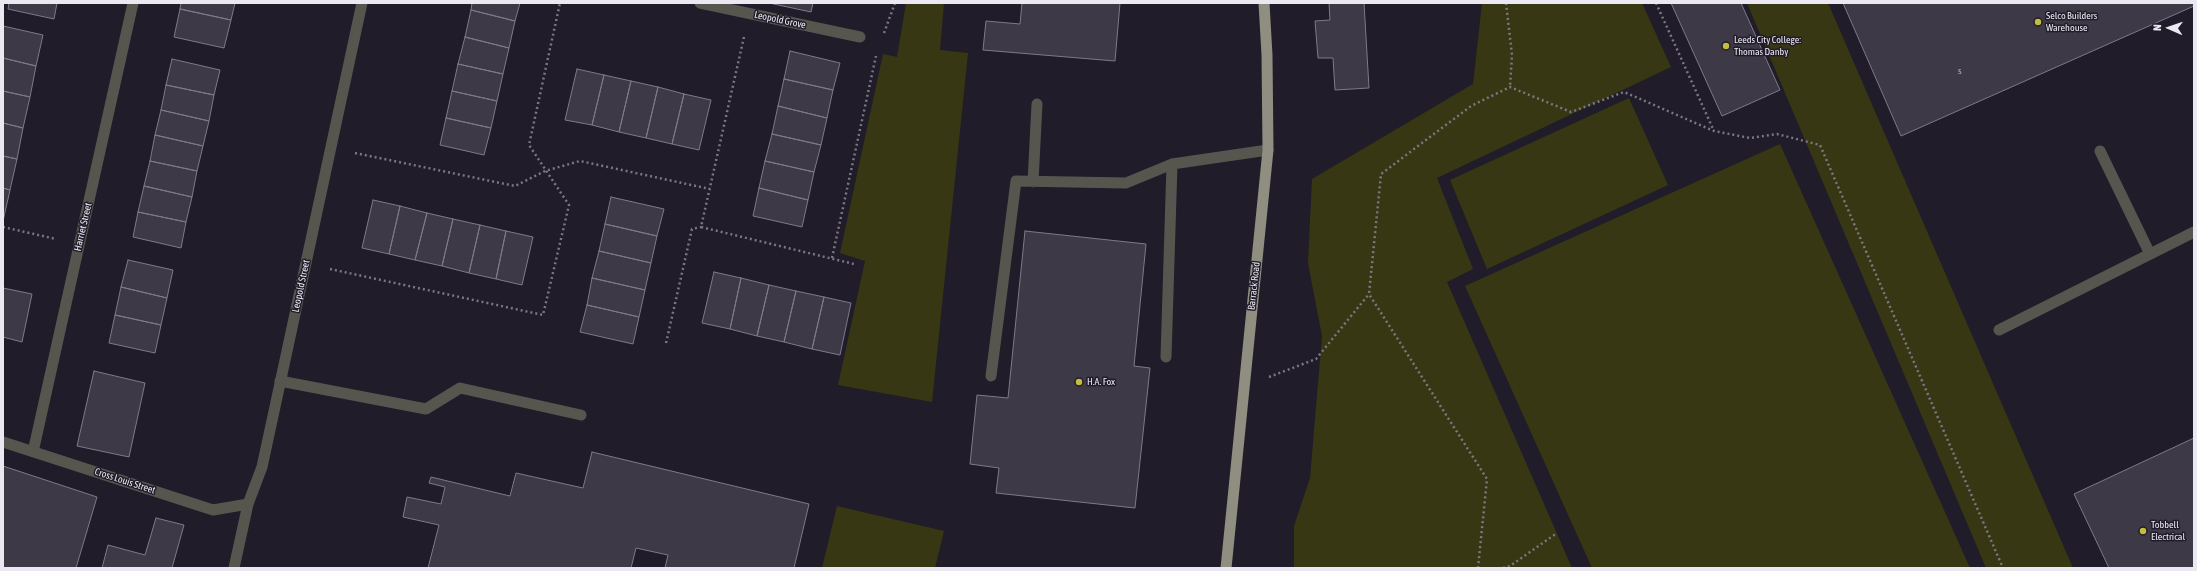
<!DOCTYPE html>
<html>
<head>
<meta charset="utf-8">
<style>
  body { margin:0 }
  #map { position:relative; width:2197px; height:571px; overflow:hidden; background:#201c29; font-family:"Asap Condensed",sans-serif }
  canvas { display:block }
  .frame { position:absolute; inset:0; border:4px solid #ebe8f2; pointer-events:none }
  .north { position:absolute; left:2149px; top:8px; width:40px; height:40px; -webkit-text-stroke:3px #201c29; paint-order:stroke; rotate:272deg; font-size:11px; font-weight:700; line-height:16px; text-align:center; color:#ebe8f2 }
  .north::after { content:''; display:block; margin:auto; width:14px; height:18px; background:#ebe8f2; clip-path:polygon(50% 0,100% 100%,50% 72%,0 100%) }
</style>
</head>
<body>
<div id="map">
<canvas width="2197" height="571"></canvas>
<div class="frame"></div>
<div class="north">N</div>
</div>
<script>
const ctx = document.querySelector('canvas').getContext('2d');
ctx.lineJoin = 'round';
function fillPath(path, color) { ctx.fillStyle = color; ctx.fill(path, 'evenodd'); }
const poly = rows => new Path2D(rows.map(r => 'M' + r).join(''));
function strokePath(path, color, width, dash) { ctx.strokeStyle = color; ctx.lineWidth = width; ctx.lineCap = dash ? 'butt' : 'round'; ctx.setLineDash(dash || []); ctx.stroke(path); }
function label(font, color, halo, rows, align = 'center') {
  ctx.font = font + ' "Asap Condensed",sans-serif'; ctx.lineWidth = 3; ctx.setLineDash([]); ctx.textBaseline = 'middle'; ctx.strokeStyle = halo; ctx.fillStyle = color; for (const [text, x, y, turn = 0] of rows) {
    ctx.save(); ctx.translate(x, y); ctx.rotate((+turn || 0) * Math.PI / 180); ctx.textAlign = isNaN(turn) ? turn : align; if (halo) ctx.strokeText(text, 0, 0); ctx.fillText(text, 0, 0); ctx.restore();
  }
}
const green = poly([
  [906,3,944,3,940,50,968,53,932,402,838,385,865,261,840,253,883,54,897,57],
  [1482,3,1642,3,1671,67,1437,178,1473,269,1447,282,1572,568,1294,568,1294,526,1310,478,1322,336,1308,263,1312,179,1473,84],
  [1747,3,1828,3,2073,568,1986,568],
  [1629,98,1668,185,1487,269,1450,180],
  [1780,144,1970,568,1592,568,1465,286],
  [837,506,944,531,935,568,822,568]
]);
const building = poly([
  [9,3,57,3,54,19,8,9,9,3],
  [181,3,235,3,231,20,180,9,181,3],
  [472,3,520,3,515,21,471,10,472,3],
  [769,3,813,3,811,12,769,3],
  [1022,3,1120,3,1115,61,983,50,986,21,1020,24,1022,3],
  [1329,3,1364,3,1369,88,1335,90,1333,58,1318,58,1315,21,1330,20,1329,3],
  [1671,3,1741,3,1780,90,1722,116,1671,3],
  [1843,3,2194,3,2194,6,1901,136,1843,3],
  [180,9,231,20,224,48,174,37,180,9],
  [471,10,515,21,509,48,465,37,471,10],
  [3,26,43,35,36,66,3,58,3,26],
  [465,37,509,48,503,74,458,64,465,37],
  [790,51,840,63,833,90,784,79,790,51],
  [3,58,36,66,30,97,3,91,3,58],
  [172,59,220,70,214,95,166,85,172,59],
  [458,64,503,74,497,101,452,91,458,64],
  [577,69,604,75,592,125,565,120,577,69],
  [604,75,631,81,619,132,592,125,604,75],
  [784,79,833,90,827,118,778,106,784,79],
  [631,81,658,87,646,138,619,132,631,81],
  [166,85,214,95,209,121,161,110,166,85],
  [658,87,684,94,672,144,646,138,658,87],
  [3,91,30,97,23,128,3,123,3,91],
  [452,91,497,101,491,128,446,118,452,91],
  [684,94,711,100,699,150,672,144,684,94],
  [778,106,827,118,821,145,772,134,778,106],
  [161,110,209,121,203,146,155,135,161,110],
  [446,118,491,128,484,155,440,145,446,118],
  [3,123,23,128,17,159,3,156,3,123],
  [772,134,821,145,814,172,765,161,772,134],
  [155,135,203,146,197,171,150,161,155,135],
  [3,156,17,159,10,190,3,188,3,156],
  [150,161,197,171,192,197,144,186,150,161],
  [765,161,814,172,808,200,759,188,765,161],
  [144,186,192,197,186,222,138,212,144,186],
  [3,188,10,190,3,221,3,188],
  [759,188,808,200,802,227,753,216,759,188],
  [611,197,664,209,657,236,605,224,611,197],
  [373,200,400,206,389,254,362,248,373,200],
  [400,206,427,213,415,260,389,254,400,206],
  [138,212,186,222,181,248,133,237,138,212],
  [427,213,453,219,442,266,415,260,427,213],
  [453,219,480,225,469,273,442,266,453,219],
  [605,224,657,236,651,263,599,251,605,224],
  [480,225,506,231,496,279,469,273,480,225],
  [506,231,533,237,522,285,496,279,506,231],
  [1025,231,1146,244,1134,366,1150,368,1135,508,996,493,999,468,970,464,977,395,1008,398,1025,231],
  [599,251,651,263,645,290,592,278,599,251],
  [128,260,173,270,167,298,121,287,128,260],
  [714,272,741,278,730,329,702,323,714,272],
  [592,278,645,290,639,317,587,305,592,278],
  [741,278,769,285,757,336,730,329,741,278],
  [769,285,796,291,784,342,757,336,769,285],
  [121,287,167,298,161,325,115,315,121,287],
  [3,288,32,294,22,342,3,337,3,288],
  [796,291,824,297,812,349,784,342,796,291],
  [824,297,851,303,840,355,812,349,824,297],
  [587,305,639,317,633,344,580,332,587,305],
  [115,315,161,325,155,353,109,343,115,315],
  [94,371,145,383,129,457,77,446,94,371],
  [2194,438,2194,568,2109,568,2074,494,2194,438],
  [592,452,809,504,794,568,665,568,668,555,636,548,631,568,428,568,439,525,403,517,407,497,441,504,445,487,429,483,431,477,510,496,516,473,583,488,592,452],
  [3,466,97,497,76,568,3,568,3,466],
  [156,518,184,525,172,568,102,568,108,545,145,555,156,518]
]);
const path = poly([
  [1506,3,1512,55,1510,87],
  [1656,3,1714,131],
  [884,33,895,3],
  [744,37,701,227,854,264],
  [355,153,515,186,545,171,580,161,710,189],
  [3,227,56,239],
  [832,258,876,56],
  [330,269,543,315,569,205,529,145,560,3],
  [666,343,692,229,701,227],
  [1269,377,1316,359,1369,294],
  [1478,568,1487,479,1369,294,1381,174,1471,106,1510,87,1571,112,1624,92,1714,131,1750,138,1777,134,1820,145,2003,568],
  [1503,568,1510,566,1557,533]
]);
const service = poly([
  [2100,151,2150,254],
  [1033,182,1037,104],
  [1999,330,2194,232],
  [1166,357,1172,164],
  [991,376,1016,181,1126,183,1172,164,1268,150],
  [280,381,426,409,460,388,581,415]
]);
const minor = poly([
  [700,3,860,37],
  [3,442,213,510,248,504],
  [33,452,133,3],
  [234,568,248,504,262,467,362,3]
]);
const primary = poly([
  [1226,568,1268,150,1267,55,1264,3]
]);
const markers = [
  [2038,22,4,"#c3bd3e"],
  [1726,46,4,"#c3bd3e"],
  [1079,382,4,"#c3bd3e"],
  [2143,531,4,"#c3bd3e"]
];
const numberNames = [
  ["5",1960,71]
];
const poiNames = [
  ["Selco Builders",2046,16],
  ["Warehouse",2046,28],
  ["Leeds City College:",1734,40],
  ["Thomas Danby",1734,52],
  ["H.A. Fox",1087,382],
  ["Tobbell",2151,525],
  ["Electrical",2151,537]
];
const streetNames = [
  ["Leopold Grove",780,20,12],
  ["Harriet Street",83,227,-77],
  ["Leopold Street",301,286,-78],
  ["Barrack Road",1254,286,-84],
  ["Cross Louis Street",125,481,18]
];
fillPath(green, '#383713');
fillPath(building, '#3d3947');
strokePath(building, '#7f7a8a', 1);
strokePath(path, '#7b7783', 2.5, [2, 3]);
strokePath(service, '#56564f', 11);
strokePath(minor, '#56564f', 11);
strokePath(primary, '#8f8e80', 11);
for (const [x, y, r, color] of markers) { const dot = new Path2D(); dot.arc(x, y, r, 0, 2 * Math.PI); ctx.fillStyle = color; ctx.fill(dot); strokePath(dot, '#201c29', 1.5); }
label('8px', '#c0bcc7', null, numberNames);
label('10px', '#ebe8f2', '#201c29', poiNames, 'left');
label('10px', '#ebe8f2', '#201c29', streetNames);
</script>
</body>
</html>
